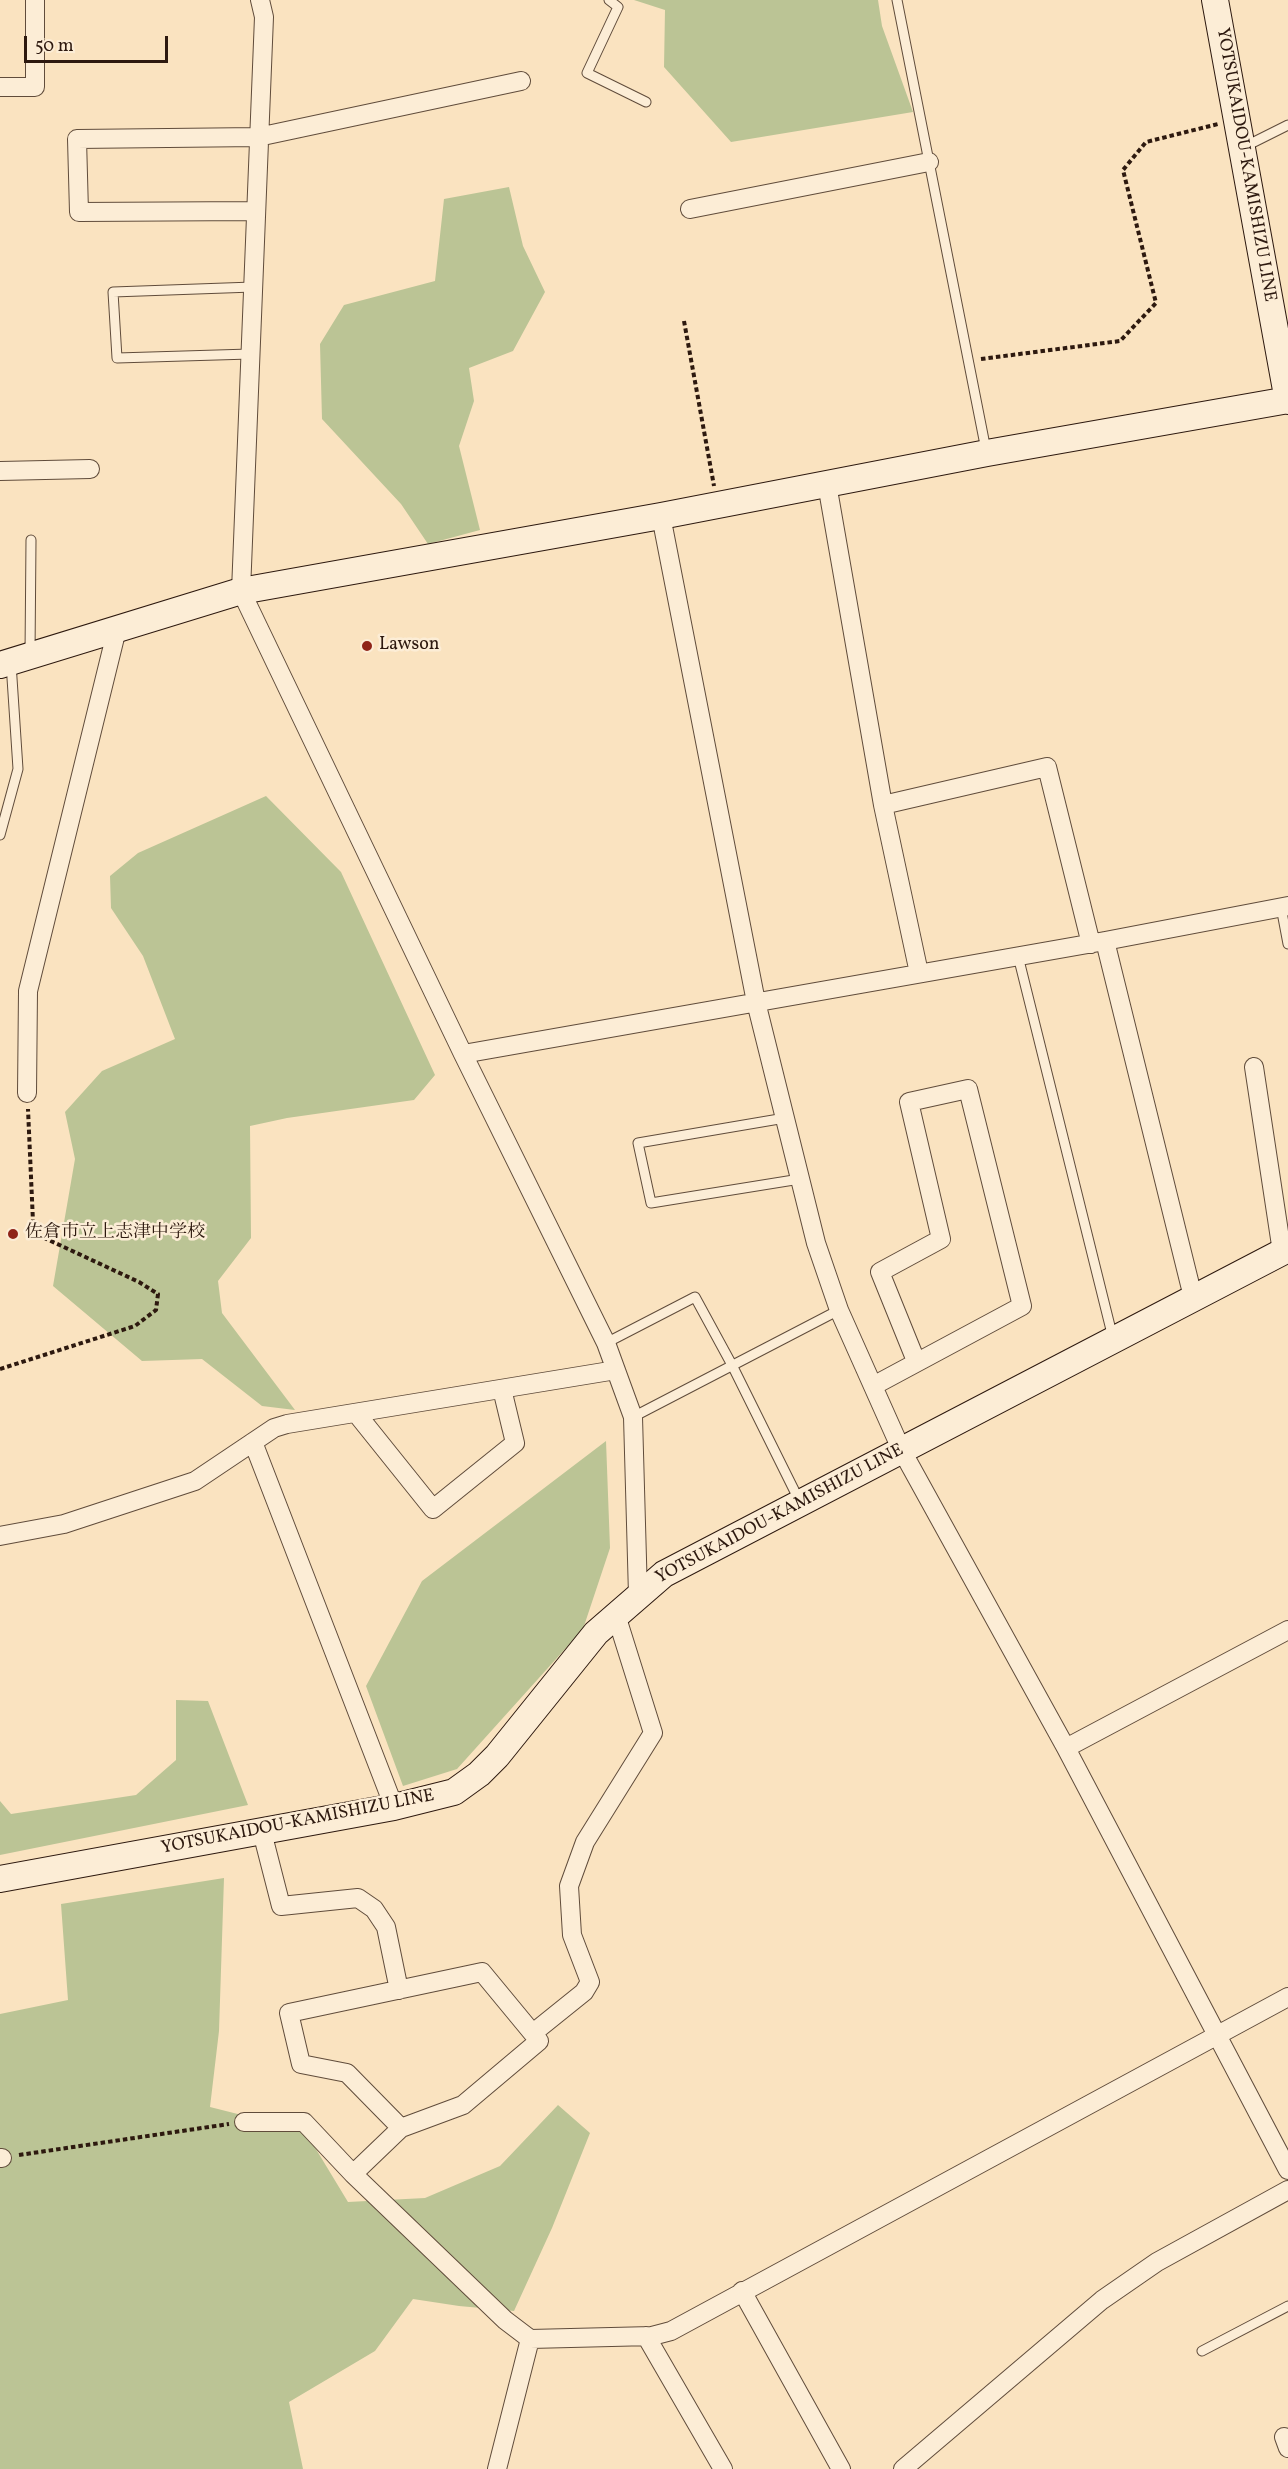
<!DOCTYPE html>
<html>
<head>
<meta charset="utf-8">
<style>
  body { margin:0 }
  #map { position:relative; width:1288px; height:2469px; overflow:hidden; background:#fae3c0; font-family:Vollkorn,serif }
  canvas { display:block }
  .scale { position:absolute; left:24px; top:36px; width:144px; height:27px; box-sizing:border-box; border:3px solid #2d190f; border-top:0; padding-left:8px; font-size:18px; line-height:21px; white-space:nowrap; color:#2d190f; -webkit-text-stroke:4px #fcedd6; paint-order:stroke }
</style>
</head>
<body>
<div id="map">
<canvas width="1288" height="2469"></canvas>
<div class="scale">50 m</div>
</div>
<script>
const ctx = document.querySelector('canvas').getContext('2d');
ctx.lineJoin = 'round';
function fillPath(path, color) { ctx.fillStyle = color; ctx.fill(path, 'evenodd'); }
const poly = rows => new Path2D(rows.map(r => 'M' + r).join(''));
function strokePath(path, color, width, dash) { ctx.strokeStyle = color; ctx.lineWidth = width; ctx.lineCap = dash ? 'butt' : 'round'; ctx.setLineDash(dash || []); ctx.stroke(path); }
function label(font, color, halo, rows, align = 'center') {
  ctx.font = font + ' Vollkorn,"Noto Serif JP",serif'; ctx.lineWidth = 5; ctx.setLineDash([]); ctx.textBaseline = 'middle'; ctx.strokeStyle = halo; ctx.fillStyle = color; for (const [text, x, y, turn = 0] of rows) {
    ctx.save(); ctx.translate(x, y); ctx.rotate((+turn || 0) * Math.PI / 180); ctx.textAlign = isNaN(turn) ? turn : align; if (halo) ctx.strokeText(text, 0, 0); ctx.fillText(text, 0, 0); ctx.restore();
  }
}
const green = poly([
  [634,0,878,0,882,26,913,112,731,142,664,67,665,10],
  [509,187,523,246,545,292,513,351,469,368,474,401,459,446,480,530,428,544,401,504,322,419,320,344,344,305,435,281,444,199],
  [266,796,341,872,435,1075,414,1100,287,1118,250,1126,251,1238,218,1281,222,1313,295,1410,262,1406,202,1359,142,1361,53,1286,75,1159,65,1112,102,1071,175,1039,143,956,111,908,110,876,138,853],
  [606,1441,610,1548,583,1629,457,1769,403,1786,366,1686,422,1581],
  [176,1700,208,1701,248,1805,0,1855,0,1801,11,1814,136,1795,176,1760],
  [224,1878,219,2031,210,2107,305,2131,348,2202,425,2198,500,2166,558,2105,590,2133,552,2228,514,2311,459,2306,413,2299,375,2351,289,2402,303,2469,0,2469,0,2014,68,2000,61,1904]
]);
const path = poly([
  [684,321,714,486],
  [981,359,1120,341,1156,303,1123,170,1146,142,1218,124],
  [0,1369,135,1326,156,1310,158,1294,139,1282,38,1235,33,1222,28,1109],
  [19,2155,229,2124]
]);
const lane = poly([
  [609,0,618,7,587,73,646,102],
  [897,0,986,450],
  [1244,147,1288,125],
  [250,354,117,358,113,292,253,287],
  [30,654,31,540],
  [0,835,18,769,11,663],
  [1281,907,1288,944],
  [1018,956,1113,1338],
  [785,1118,638,1143,651,1203,800,1179],
  [606,1343,695,1297,732,1365,800,1502],
  [633,1417,839,1310],
  [1202,2351,1288,2306]
]);
const street = poly([
  [260,0,264,17,241,591,463,1054,606,1343,633,1417,638,1595],
  [0,87,35,87,35,0],
  [690,209,929,162],
  [255,211,79,212,77,139,258,137,521,81],
  [0,471,90,469],
  [827,484,883,805,919,973],
  [661,516,756,1002,816,1243,839,1310,901,1449,1066,1748,1288,2170],
  [883,805,1047,767,1091,944],
  [1105,941,1193,1297],
  [463,1054,1105,941,1288,906],
  [1254,1067,1282,1252],
  [27,1093,28,991,117,629],
  [873,1386,1022,1306,968,1089,909,1102,941,1239,880,1272,916,1361],
  [356,1413,433,1509,515,1443,502,1389],
  [253,1442,394,1807],
  [0,1536,64,1524,195,1481,274,1428,287,1424,616,1370],
  [1066,1748,1288,1630],
  [262,1832,281,1906,358,1898,374,1909,386,1927,399,1990],
  [533,2033,584,1992,590,1982,572,1935,569,1886,585,1842,653,1733,616,1615],
  [244,2122,304,2122,353,2174,505,2320,530,2339,652,2336,671,2331,1288,1997],
  [0,2158,2,2158],
  [353,2174,401,2128,463,2105,539,2041,482,1972,289,2013,301,2064,347,2073,401,2128],
  [742,2291,841,2469],
  [646,2336,723,2469],
  [1284,2437,1288,2448],
  [497,2469,530,2339],
  [903,2469,1102,2300,1157,2262,1288,2190]
]);
const secondary = poly([
  [1215,0,1288,401],
  [0,665,241,591,661,516,987,453,1288,400],
  [0,1879,394,1807,454,1792,479,1774,497,1756,596,1633,664,1574,1288,1249]
]);
const markers = [
  [367,646,6,"#8f2418"],
  [13,1234,6,"#8f2418"]
];
const streetNames = [
  ["YOTSUKAIDOU-KAMISHIZU LINE",1245,165,80],
  ["YOTSUKAIDOU-KAMISHIZU LINE",780,1515,-28],
  ["YOTSUKAIDOU-KAMISHIZU LINE",298,1823,-11]
];
const poiNames = [
  ["Lawson",379,646],
  ["佐倉市立上志津中学校",25,1234]
];
fillPath(green, '#bbc495');
strokePath(lane, '#604c3b', 11);
strokePath(street, '#604c3b', 20);
strokePath(secondary, '#2d190f', 28);
strokePath(path, '#2d190f', 4, [4.5, 3]);
strokePath(lane, '#fcedd6', 9);
strokePath(street, '#fcedd6', 18);
strokePath(secondary, '#fcedd6', 26);
for (const [x, y, r, color] of markers) { const dot = new Path2D(); dot.arc(x, y, r, 0, 2 * Math.PI); ctx.fillStyle = color; ctx.fill(dot); strokePath(dot, '#fcedd6', 2); }
label('18px', '#2d190f', '#fcedd6', streetNames);
label('18px', '#2d190f', '#fcedd6', poiNames, 'left');
</script>
</body>
</html>
